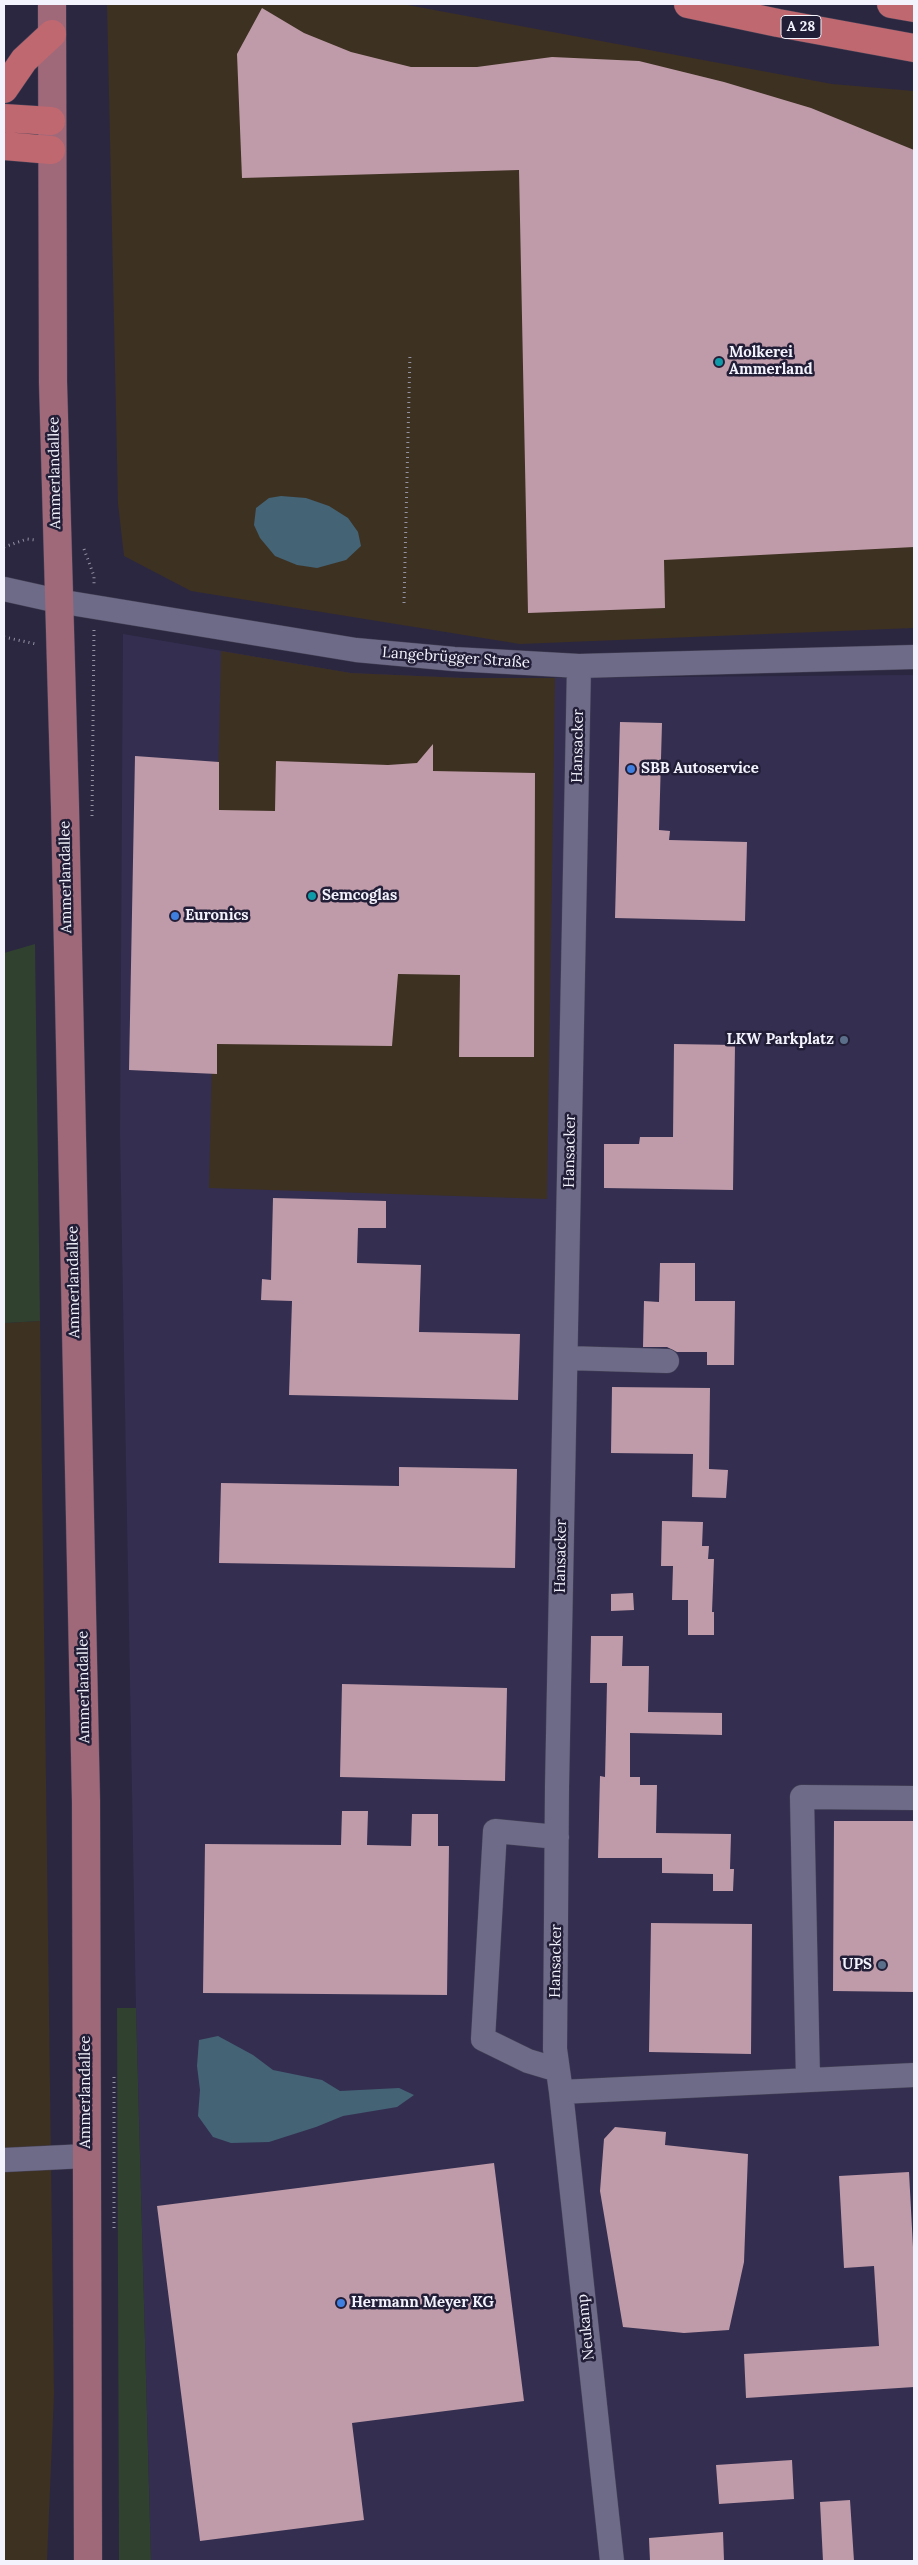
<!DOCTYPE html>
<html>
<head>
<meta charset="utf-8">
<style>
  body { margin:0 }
  #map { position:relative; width:918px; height:2565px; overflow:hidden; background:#2b2741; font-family:Lora,serif }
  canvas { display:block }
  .frame { position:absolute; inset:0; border:5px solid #f3f3fd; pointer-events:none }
</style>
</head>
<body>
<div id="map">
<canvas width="918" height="2565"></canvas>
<div class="frame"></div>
</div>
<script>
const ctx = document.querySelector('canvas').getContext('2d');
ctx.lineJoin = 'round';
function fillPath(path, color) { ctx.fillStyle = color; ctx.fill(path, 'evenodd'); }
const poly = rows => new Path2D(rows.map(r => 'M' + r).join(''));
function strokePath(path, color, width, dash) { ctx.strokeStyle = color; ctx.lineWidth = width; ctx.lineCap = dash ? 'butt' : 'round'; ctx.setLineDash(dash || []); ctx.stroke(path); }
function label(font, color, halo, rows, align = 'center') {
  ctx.font = font + ' Lora,serif'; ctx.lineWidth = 5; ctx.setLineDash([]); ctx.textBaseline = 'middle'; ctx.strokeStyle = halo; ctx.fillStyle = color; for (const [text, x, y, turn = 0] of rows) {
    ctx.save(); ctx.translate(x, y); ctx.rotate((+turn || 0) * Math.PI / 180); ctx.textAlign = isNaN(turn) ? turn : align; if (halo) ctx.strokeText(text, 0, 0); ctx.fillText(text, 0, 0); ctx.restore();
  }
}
const built = poly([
  [123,634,351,673,464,678,555,678,914,675,914,2561,151,2561,136,2008,120,1134]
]);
const industrial = poly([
  [107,4,402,4,832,84,914,91,914,628,520,644,191,591,124,556,118,504],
  [221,651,351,673,464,678,555,678,547,1199,209,1188],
  [40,1321,54,2394,47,2561,4,2561,4,1323]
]);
const green = poly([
  [35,944,40,1321,4,1323,4,953],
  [117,2008,136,2008,151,2561,119,2561]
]);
const water = poly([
  [281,496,306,498,329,506,348,518,358,532,361,546,346,560,317,568,297,565,275,556,260,538,254,525,256,508,269,498],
  [218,2036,253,2055,273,2070,322,2080,340,2091,399,2088,414,2095,397,2107,343,2116,316,2127,269,2142,231,2143,213,2137,198,2116,200,2090,197,2066,199,2040]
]);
const building = poly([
  [262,8,304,33,351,52,411,67,477,67,552,57,639,61,724,82,811,108,914,150,914,547,664,560,665,608,528,613,519,170,242,178,237,54],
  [620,722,662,723,659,830,670,831,669,840,747,842,745,921,615,918],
  [433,744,433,771,535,773,534,1057,459,1057,460,975,398,974,392,1046,217,1044,217,1074,129,1070,135,756,219,762,219,810,275,811,276,761,388,765,417,763],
  [674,1044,735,1045,733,1190,604,1188,604,1144,639,1144,640,1137,673,1137],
  [273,1198,386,1201,386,1228,358,1228,357,1263,421,1265,419,1332,520,1334,518,1400,289,1395,292,1301,261,1300,262,1279,271,1280],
  [660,1263,695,1263,695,1301,735,1301,734,1365,707,1365,707,1352,677,1352,667,1347,643,1347,644,1301,659,1302],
  [612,1387,710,1388,709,1469,728,1470,726,1498,692,1497,693,1454,611,1453],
  [399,1467,517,1469,515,1568,219,1563,221,1483,399,1486],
  [662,1521,703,1522,702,1546,709,1546,708,1559,714,1559,712,1612,714,1612,714,1635,688,1635,688,1600,672,1600,673,1566,661,1566],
  [633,1593,634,1610,611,1611,611,1594],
  [591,1636,623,1636,622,1666,649,1666,648,1712,722,1713,722,1735,630,1733,630,1777,640,1777,640,1785,657,1785,656,1833,731,1834,730,1869,734,1869,733,1891,713,1891,713,1874,662,1873,662,1858,598,1858,600,1776,605,1777,607,1683,590,1683],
  [342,1684,507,1688,505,1781,340,1777],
  [342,1811,368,1811,367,1845,411,1846,412,1814,438,1814,438,1846,449,1846,447,1995,203,1993,205,1844,341,1845],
  [834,1821,914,1821,914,1992,833,1991],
  [651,1923,752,1924,751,2054,649,2052],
  [615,2127,666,2132,665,2145,748,2154,744,2262,729,2330,684,2333,623,2327,600,2191,604,2139],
  [494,2163,524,2401,352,2423,364,2520,200,2541,157,2206],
  [909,2172,914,2266,914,2387,746,2398,744,2354,879,2346,874,2266,844,2268,839,2176],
  [792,2460,794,2499,719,2504,716,2465],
  [850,2500,854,2561,823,2561,820,2502],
  [723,2532,724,2561,650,2561,649,2538]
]);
const path = poly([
  [4,547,27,539,35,540],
  [84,549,94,576,94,586],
  [404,603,410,353],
  [4,637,36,644],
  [92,816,94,630],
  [114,2077,114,2228]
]);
const minor = poly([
  [4,589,58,601,356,650,454,659,579,666,914,657],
  [579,666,557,1787,555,2049,561,2092,914,2075],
  [566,1358,667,1361],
  [557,1837,495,1831,483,2039,528,2061,558,2070],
  [808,2080,802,1797,914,1798],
  [561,2092,612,2561],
  [4,2160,86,2156]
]);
const major = poly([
  [52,4,53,382,65,807,86,1801,88,2561]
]);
const highway = poly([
  [688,4,778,23,914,48],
  [891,4,914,8],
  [4,89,24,60,52,34],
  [4,118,51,121],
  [4,146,51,150]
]);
const markers = [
  [719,362,5,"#0f9aa8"],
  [631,769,5,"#3f7fe0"],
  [312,896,5,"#0f9aa8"],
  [175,916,5,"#3f7fe0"],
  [844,1040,5,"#5c6f8a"],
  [882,1965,5,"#5c6f8a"],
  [341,2303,5,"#3f7fe0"]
];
const shields = [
  [801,27,40]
];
const shieldNames = [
  ["A 28",801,27]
];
const poiNames = [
  ["Molkerei",729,353],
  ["Ammerland",729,370],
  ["SBB Autoservice",641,769],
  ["Semcoglas",322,896],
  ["Euronics",185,916],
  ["LKW Parkplatz",834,1040,"right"],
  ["UPS",872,1965,"right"],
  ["Hermann Meyer KG",351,2303]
];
const streetNames = [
  ["Ammerlandallee",55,473,-91],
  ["Langebrügger Straße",456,658,4],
  ["Hansacker",578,746,-89],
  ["Ammerlandallee",66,877,-91],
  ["Hansacker",570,1151,-89],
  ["Ammerlandallee",74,1282,-91],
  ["Hansacker",561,1556,-89],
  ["Ammerlandallee",84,1687,-91],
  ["Hansacker",556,1961,-89],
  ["Ammerlandallee",86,2092,-90],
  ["Neukamp",586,2327,-96]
];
fillPath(built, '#342f50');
fillPath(industrial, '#3d3122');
fillPath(green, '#30412f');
fillPath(water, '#446375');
fillPath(building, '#bf9ba9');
strokePath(minor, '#454256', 25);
strokePath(major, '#454256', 29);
strokePath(highway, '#454256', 29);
strokePath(path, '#9493a4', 3, [1, 4]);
strokePath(minor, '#6e6b89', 24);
strokePath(major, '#9f697a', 28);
strokePath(highway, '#bf6870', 28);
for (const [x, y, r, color] of markers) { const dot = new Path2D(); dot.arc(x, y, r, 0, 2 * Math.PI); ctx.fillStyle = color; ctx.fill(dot); strokePath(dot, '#221e37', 2); }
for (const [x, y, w] of shields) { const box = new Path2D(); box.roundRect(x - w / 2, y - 11.5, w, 23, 4); ctx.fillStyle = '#221e37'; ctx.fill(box); strokePath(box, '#f3f3fd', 1); }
label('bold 14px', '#f3f3fd', null, shieldNames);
label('bold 15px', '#f3f3fd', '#221e37', poiNames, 'left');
label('15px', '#f3f3fd', '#221e37', streetNames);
</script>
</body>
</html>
